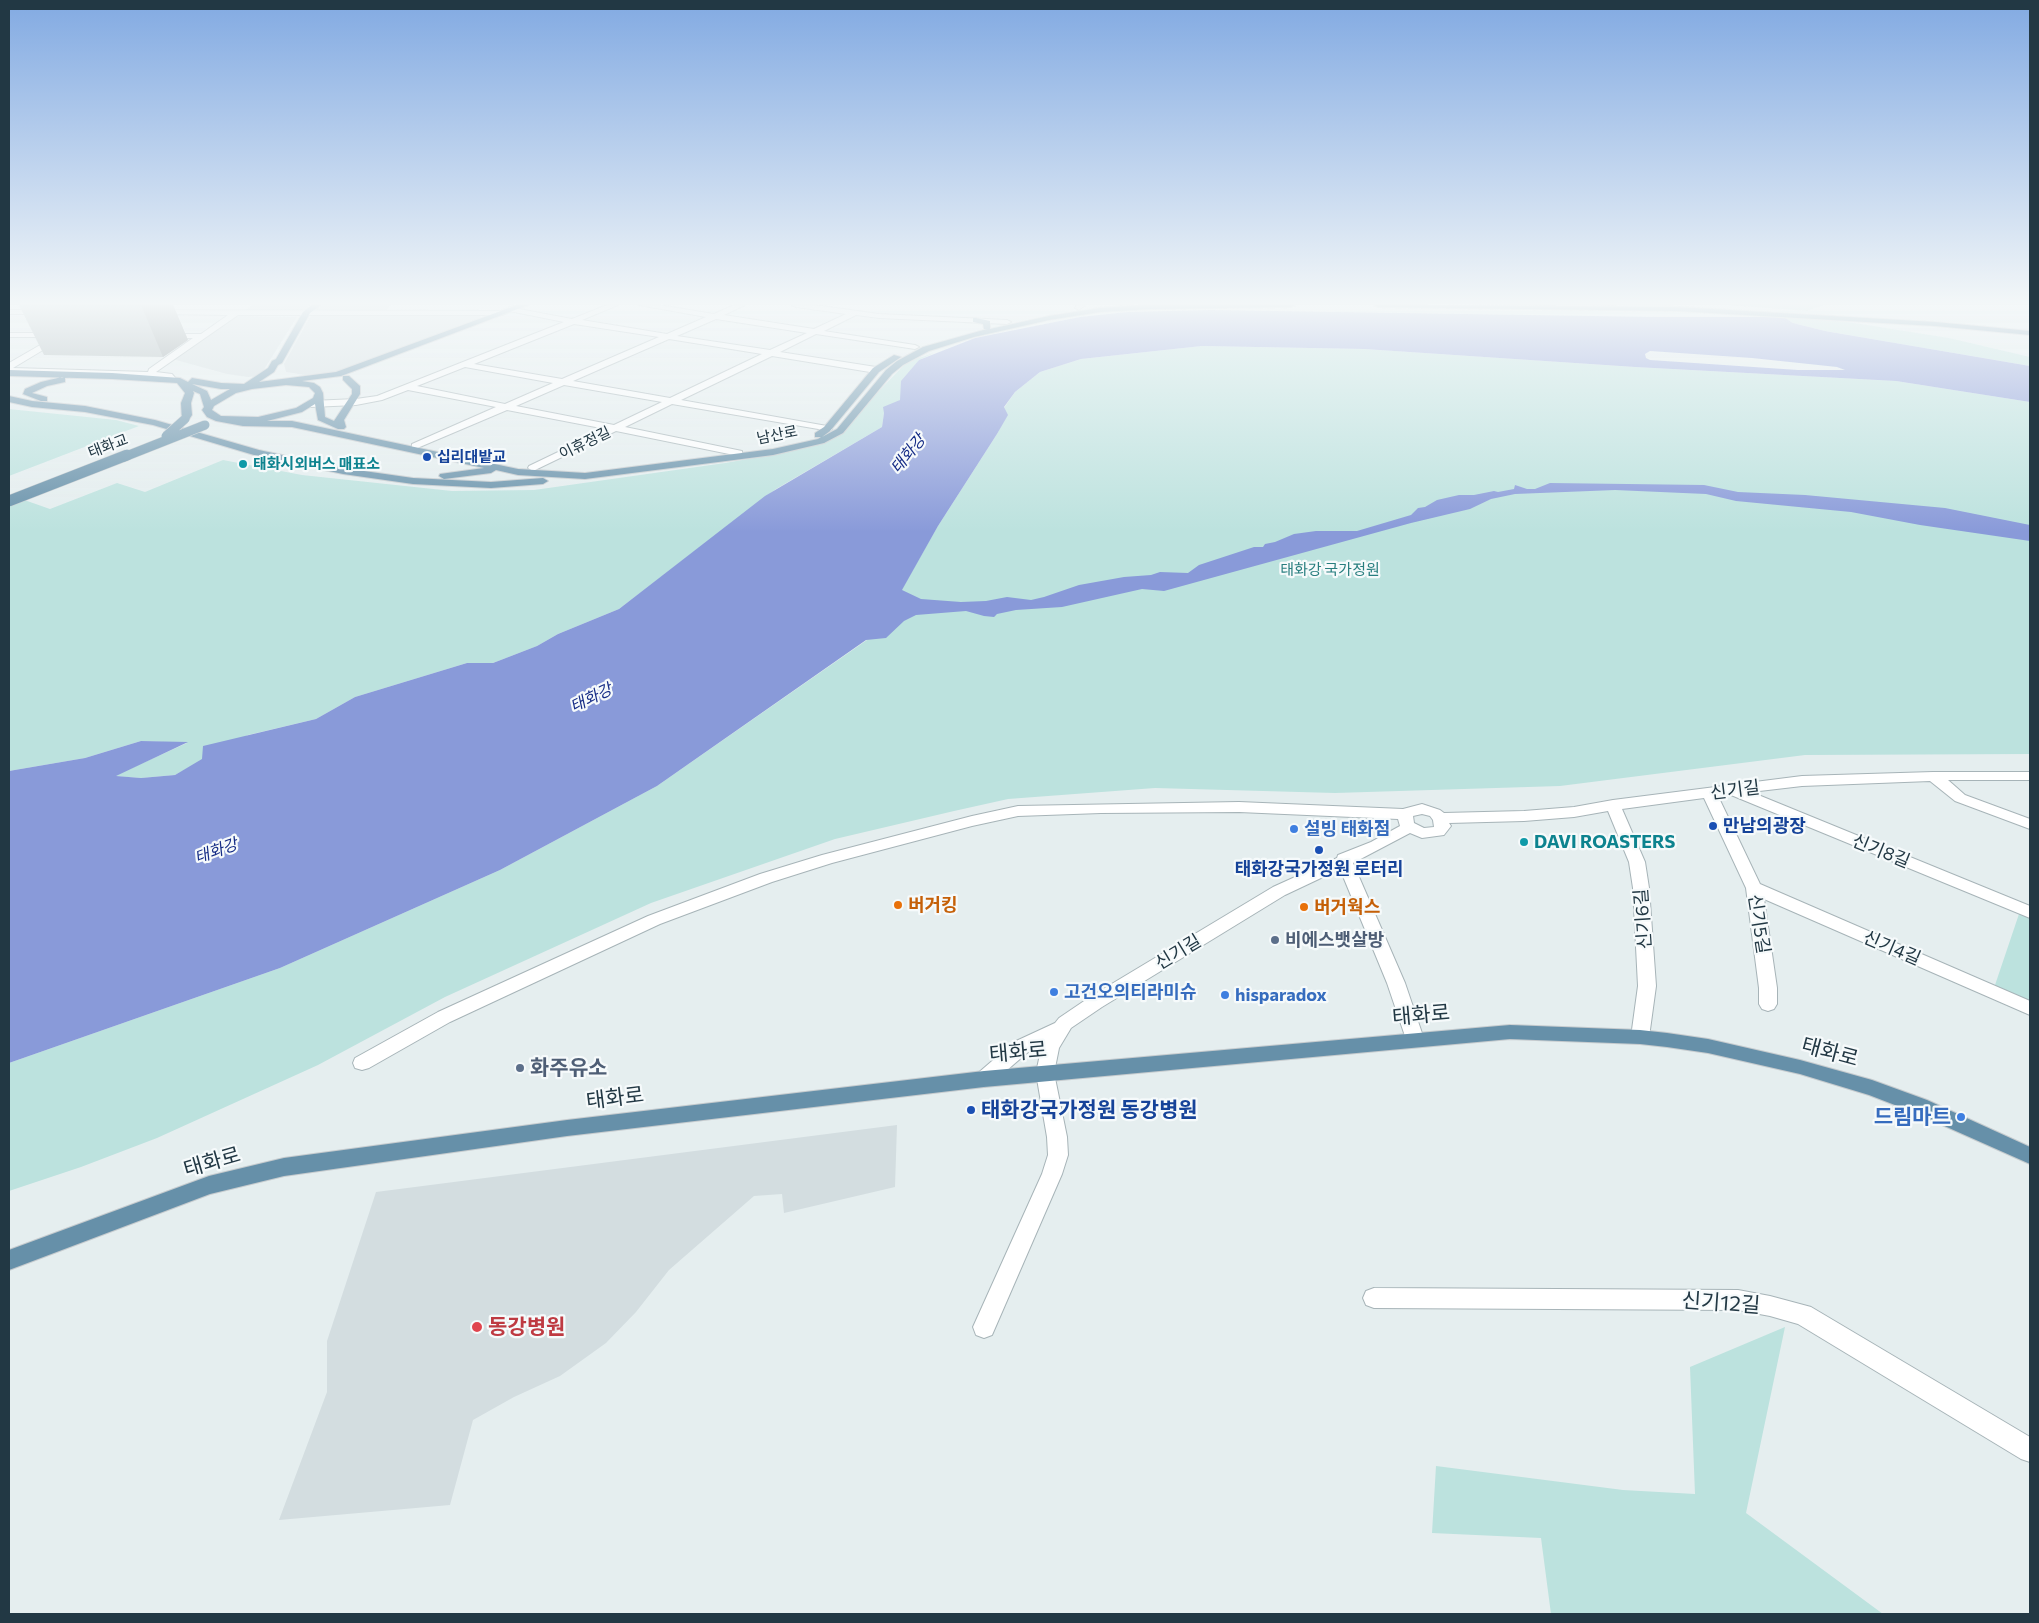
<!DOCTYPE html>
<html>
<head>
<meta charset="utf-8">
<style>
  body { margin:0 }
  #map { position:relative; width:2039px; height:1623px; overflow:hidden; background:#e5eeef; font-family:Commissioner,sans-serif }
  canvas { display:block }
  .frame { position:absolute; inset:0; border:10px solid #223844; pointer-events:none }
</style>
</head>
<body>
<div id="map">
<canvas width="2039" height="1623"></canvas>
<div class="frame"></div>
</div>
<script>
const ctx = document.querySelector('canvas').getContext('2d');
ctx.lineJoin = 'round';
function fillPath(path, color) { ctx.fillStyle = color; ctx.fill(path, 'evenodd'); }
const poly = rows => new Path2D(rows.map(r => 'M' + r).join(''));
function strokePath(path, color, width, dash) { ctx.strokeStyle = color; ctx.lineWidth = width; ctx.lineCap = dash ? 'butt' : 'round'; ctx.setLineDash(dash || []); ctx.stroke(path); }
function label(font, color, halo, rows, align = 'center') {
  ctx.font = font + ' Commissioner,"Noto Sans KR",sans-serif'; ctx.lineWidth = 4.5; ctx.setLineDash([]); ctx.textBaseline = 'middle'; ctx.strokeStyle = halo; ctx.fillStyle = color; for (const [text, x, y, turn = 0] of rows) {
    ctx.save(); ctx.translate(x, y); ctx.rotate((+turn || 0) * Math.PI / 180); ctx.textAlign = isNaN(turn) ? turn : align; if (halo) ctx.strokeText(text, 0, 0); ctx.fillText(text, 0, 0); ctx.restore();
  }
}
const built = poly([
  [252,305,310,305,303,310,245,311],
  [323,305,391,305,384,311,316,310],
  [312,313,477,315,482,317,338,372,305,375,286,372,284,364],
  [241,316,297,317,260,376,248,377,227,374,165,357,194,338,234,317],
  [897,1125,895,1187,784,1213,782,1194,754,1196,669,1270,636,1312,606,1343,560,1376,514,1397,473,1420,450,1505,279,1520,327,1392,327,1341,376,1192]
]);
const green = poly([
  [1731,305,1823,305,1807,311],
  [1784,317,1848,322,1949,338,2030,357,2030,366,1825,331,1793,323],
  [1202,346,1364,349,1635,367,1896,381,2030,402,2030,754,1805,755,1560,786,1335,793,1155,788,1008,799,954,811,835,839,651,903,445,997,318,1065,157,1138,81,1167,9,1191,9,1063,280,968,500,870,657,786,867,640,899,594,938,526,997,434,1007,415,1004,408,1015,392,1040,372,1081,359],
  [934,353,919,360,900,400,884,413,882,427,776,489,619,609,558,634,537,646,493,663,467,663,355,697,316,719,248,735,175,775,141,778,114,776,187,743,141,741,85,758,9,771,9,498,13,496,50,509,117,483,145,492,223,460,302,475,452,491,534,490,725,463,788,452,821,441,840,431,907,362],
  [9,409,116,420,139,426,9,476],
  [2019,914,2030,918,2030,1004,1994,988],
  [1785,1327,1746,1513,1883,1614,1551,1614,1541,1538,1432,1533,1436,1466,1623,1490,1695,1494,1690,1367]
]);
const water = poly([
  [1211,310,1656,317,1784,317,1793,323,1825,331,2030,366,2030,402,1896,381,1635,367,1364,349,1202,346,1081,359,1040,372,1015,392,1004,407,1008,415,997,434,938,526,902,590,921,599,961,602,986,601,1007,597,1031,600,1044,597,1079,585,1124,577,1151,575,1160,572,1188,573,1199,565,1254,547,1263,547,1265,544,1275,542,1294,534,1316,531,1357,531,1411,515,1418,508,1425,507,1437,500,1459,495,1474,495,1494,491,1498,492,1514,489,1515,485,1527,489,1535,489,1550,483,1704,485,1738,492,1805,495,1945,508,2030,525,2030,541,1920,525,1851,512,1736,501,1706,494,1615,490,1515,494,1491,499,1470,509,1411,523,1164,591,1142,589,1062,607,1016,610,997,614,994,617,984,616,966,611,916,615,904,621,886,638,866,640,657,786,500,870,280,968,9,1063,9,771,85,758,141,741,188,742,116,776,141,778,175,775,202,759,203,746,316,719,355,697,467,663,493,663,537,646,558,634,619,609,765,496,882,427,884,413,883,407,900,400,901,381,919,360,975,338,1080,317,1127,312],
  [1650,351,1752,358,1837,367,1845,370,1798,370,1650,360,1646,358,1645,354]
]);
const minor = poly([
  [607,305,618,305,582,320,667,334,706,317,639,305,659,305,714,314,734,305,745,305,724,315,814,329,846,314,796,307,792,305,814,305,879,314,1007,320,1011,322,1007,324,879,318,856,315,824,331,915,345,919,347,915,349,816,334,780,352,876,367,880,370,876,373,772,356,681,400,827,426,832,429,830,431,672,404,625,427,742,451,742,455,739,456,616,431,533,471,528,468,529,466,606,429,507,410,415,449,412,448,412,444,496,407,408,390,382,400,356,405,311,407,306,404,311,401,356,399,377,396,564,322,509,311,509,307,572,319,607,305],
  [716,319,807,333,770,350,677,336,716,319],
  [574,324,659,337,562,379,474,364,574,324],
  [669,339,762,354,670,398,573,381,669,339],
  [465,367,553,383,505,404,417,386,465,367],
  [564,385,662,402,614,425,516,406,564,385],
  [1077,305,1085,305,1079,310,1075,308,1077,305],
  [9,310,43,310,47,312,43,314,9,314,9,310],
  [153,310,502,311,506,313,502,315,238,315,156,372,172,374,177,380,176,382,157,378,9,373,9,363,54,337,9,337,9,333,55,333,63,338,13,368,148,372,149,369,193,338,168,338,164,336,165,334,201,334,228,315,156,314,152,312,153,310],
  [1933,772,2030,772,2030,780,1948,780,1965,795,2030,819,2030,829,1955,801,1930,781,1802,786,1751,792,2030,906,2030,918,1731,795,1718,796,1760,884,2030,1001,2030,1015,1764,899,1777,988,1777,1004,1774,1009,1768,1011,1762,1009,1759,1004,1759,988,1746,888,1704,798,1622,809,1645,862,1649,888,1656,986,1649,1037,1646,1042,1640,1044,1634,1042,1631,1037,1638,986,1633,888,1629,862,1608,811,1574,817,1524,821,1449,823,1451,826,1444,835,1422,838,1410,833,1353,863,1405,983,1424,1039,1421,1044,1415,1046,1409,1044,1406,1039,1387,983,1340,869,1285,895,1102,1007,1071,1028,1059,1048,1054,1073,1067,1137,1068,1155,1062,1174,992,1335,984,1338,976,1335,973,1327,1042,1174,1048,1155,1047,1137,1036,1073,1042,1045,1028,1052,991,1084,984,1087,977,1084,975,1079,977,1074,1014,1042,1055,1023,1059,1018,1090,997,1273,887,1337,858,1338,855,1371,842,1400,826,1398,819,1239,812,1101,813,1018,816,972,826,832,863,772,882,660,924,450,1022,369,1068,362,1070,355,1068,353,1063,355,1058,438,1012,648,916,760,874,822,855,972,816,1018,806,1239,802,1403,809,1422,804,1440,810,1444,813,1524,811,1574,807,1613,800,1802,776,1933,772],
  [1422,814,1430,816,1433,820,1434,827,1424,828,1414,823,1413,816,1422,814],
  [1374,1288,1738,1290,1770,1296,1811,1307,2030,1437,2030,1462,2021,1459,1798,1324,1770,1316,1738,1310,1374,1308,1366,1305,1363,1298,1366,1291,1374,1288]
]);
const major = poly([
  [312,305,321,305,310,313,282,363,278,365,274,372,259,382,336,372,517,305,528,305,341,376,302,381,314,383,320,387,323,393,325,417,334,421,352,394,352,389,343,380,343,376,349,376,360,386,360,394,344,420,346,427,344,429,338,429,318,420,315,404,302,412,267,421,292,421,518,469,585,473,773,449,818,439,821,437,815,437,815,433,824,427,873,368,894,355,901,357,879,372,830,431,822,437,837,429,886,370,897,361,923,347,987,329,984,329,983,324,973,322,973,318,976,318,990,321,990,329,1049,316,1100,308,1143,305,1295,305,1291,307,1151,309,1100,312,1049,320,974,337,929,351,903,365,892,374,843,433,824,443,773,455,585,479,518,475,496,470,491,473,444,479,439,476,440,474,484,468,292,427,243,426,216,421,207,417,202,410,204,407,200,394,193,391,194,393,191,403,192,415,188,421,182,421,181,403,185,393,177,383,112,379,9,376,9,370,112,373,180,378,188,382,192,378,221,383,244,384,268,368,272,361,276,359,303,312,312,305],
  [192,384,221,389,230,389,211,400,207,391,192,384],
  [286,385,309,387,315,393,313,398,296,408,258,417,221,416,212,410,214,406,236,393,252,389,286,385],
  [1374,305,1677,307,1935,322,2030,331,2030,335,1935,326,1677,311,1378,307,1374,305],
  [62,377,65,378,65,382,47,386,32,393,47,397,47,401,41,401,23,394,25,389,41,382,62,377],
  [9,396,32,401,85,406,155,420,259,450,343,468,413,478,491,482,543,478,548,481,543,484,491,488,413,484,343,474,254,455,153,425,85,412,32,407,9,402,9,396],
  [1510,1025,1640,1030,1667,1033,1708,1039,1800,1060,1872,1080,1927,1100,2030,1147,2030,1164,1913,1112,1869,1095,1800,1074,1708,1053,1667,1047,1640,1044,1510,1039,984,1087,567,1136,284,1176,210,1194,9,1270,9,1250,209,1176,284,1158,567,1120,984,1071,1510,1025]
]);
const majorBridgeFar1 = poly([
  [166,436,185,419],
  [124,457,205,425]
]);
const majorBridge = poly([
  [9,501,127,455]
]);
const wall = poly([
  [19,305,173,305,188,340,163,357,44,355]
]);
const shadedWall = poly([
  [141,305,173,305,188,340,163,357]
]);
const markers = [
  [427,457,5,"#1a4fb4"],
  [243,464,5,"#0f9aa8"],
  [1713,826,5,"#1a4fb4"],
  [1294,829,5,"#3f7fe0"],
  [1524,842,5,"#0f9aa8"],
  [1319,850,5,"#1a4fb4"],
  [898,905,5,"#e8710a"],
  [1304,907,5,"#e8710a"],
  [1275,940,5,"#5c6f8a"],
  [1054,992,5,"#3f7fe0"],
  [1225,995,5,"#3f7fe0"],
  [520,1068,5,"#5c6f8a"],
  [971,1110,5,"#1a4fb4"],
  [1961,1117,5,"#3f7fe0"],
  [477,1327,6,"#e0444e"]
];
const farStreetnames = [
  ["남산로",777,435,-11],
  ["이휴정길",585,443,-26],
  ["태화교",108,446,-21]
];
const farTransitnames = [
  ["십리대밭교",437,457]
];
const farCulturenames = [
  ["태화시외버스 매표소",253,464]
];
const farParknames = [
  ["태화강 국가정원",1330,570]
];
const farWaternames = [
  ["태화강",908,454,-51],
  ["태화강",591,698,-26],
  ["태화강",216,851,-20]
];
const streetNames = [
  ["신기길",1735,790,-7],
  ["신기8길",1881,851,22],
  ["신기6길",1643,919,-94],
  ["신기5길",1759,924,81],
  ["신기4길",1892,948,23],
  ["신기길",1178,952,-31]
];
const transitNames = [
  ["만남의광장",1723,826],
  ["태화강국가정원 로터리",1319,869,"center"]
];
const shopNames = [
  ["설빙 태화점",1304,829],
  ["고건오의티라미슈",1064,992],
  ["hisparadox",1235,995]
];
const cultureNames = [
  ["DAVI ROASTERS",1534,842]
];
const foodNames = [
  ["버거킹",908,905],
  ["버거웍스",1314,907]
];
const serviceNames = [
  ["비에스뱃살방",1285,940]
];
const nearStreetnames = [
  ["태화로",1421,1015,-5],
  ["태화로",1018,1052,-5],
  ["태화로",1830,1052,15],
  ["태화로",615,1098,-7],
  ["태화로",212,1162,-16],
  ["신기12길",1721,1303,4]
];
const nearServicenames = [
  ["화주유소",530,1068]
];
const nearTransitnames = [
  ["태화강국가정원 동강병원",981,1110]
];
const nearShopnames = [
  ["드림마트",1951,1117]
];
const nearHealthnames = [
  ["동강병원",488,1327]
];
fillPath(built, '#d3dde0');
fillPath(green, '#bce2de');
fillPath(water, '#899ad9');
strokePath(minor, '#a7b4b8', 2);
strokePath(major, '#c6cbce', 2);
fillPath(minor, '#fff');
fillPath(major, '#6690a9');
strokePath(majorBridgeFar1, '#c6cbce', 10, []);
strokePath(majorBridge, '#c6cbce', 12, []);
strokePath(majorBridgeFar1, '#6690a9', 9);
strokePath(majorBridge, '#6690a9', 11);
fillPath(wall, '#a0acaf');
fillPath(shadedWall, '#828c8e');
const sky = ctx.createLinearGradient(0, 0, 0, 532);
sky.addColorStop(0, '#82aae2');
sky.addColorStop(0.57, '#f3f7f8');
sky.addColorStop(1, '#f3f7f800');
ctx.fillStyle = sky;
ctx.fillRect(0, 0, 2039, 532);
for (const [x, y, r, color] of markers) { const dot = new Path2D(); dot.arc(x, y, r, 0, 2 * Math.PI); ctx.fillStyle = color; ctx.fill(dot); strokePath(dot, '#f6fafb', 2); }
label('15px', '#223844', '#f6fafb', farStreetnames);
label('bold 15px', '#164399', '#f6fafb', farTransitnames, 'left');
label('bold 15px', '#0d838f', '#f6fafb', farCulturenames, 'left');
label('15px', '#287e7f', '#f6fafb', farParknames);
label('italic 16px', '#152c86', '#f6fafb', farWaternames);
label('18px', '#223844', '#f6fafb', streetNames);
label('bold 18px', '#164399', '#f6fafb', transitNames, 'left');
label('bold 18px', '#366cbe', '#f6fafb', shopNames, 'left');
label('bold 18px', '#0d838f', '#f6fafb', cultureNames, 'left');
label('bold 18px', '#c56008', '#f6fafb', foodNames, 'left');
label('bold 18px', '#4e5e75', '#f6fafb', serviceNames, 'left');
label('21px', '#223844', '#f6fafb', nearStreetnames);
label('bold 21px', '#4e5e75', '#f6fafb', nearServicenames, 'left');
label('bold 21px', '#164399', '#f6fafb', nearTransitnames, 'left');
label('bold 21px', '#366cbe', '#f6fafb', nearShopnames, 'right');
label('bold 21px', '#be3a42', '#f6fafb', nearHealthnames, 'left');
</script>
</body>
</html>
